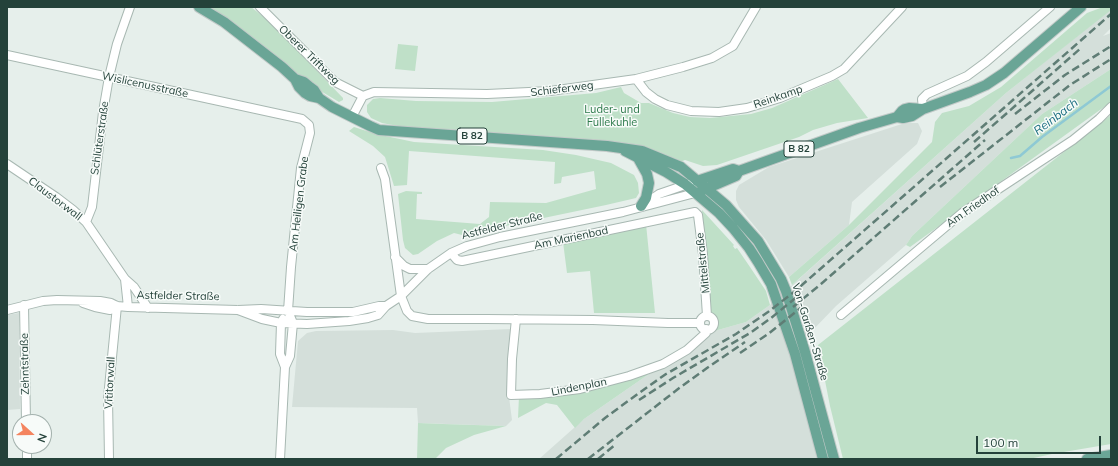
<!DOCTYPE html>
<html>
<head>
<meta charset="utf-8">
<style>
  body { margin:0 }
  #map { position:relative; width:1118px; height:466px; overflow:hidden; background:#e6efeb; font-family:Mulish,sans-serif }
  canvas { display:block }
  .frame { position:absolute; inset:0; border:8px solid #24423a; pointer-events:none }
  .north { position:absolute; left:12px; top:414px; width:40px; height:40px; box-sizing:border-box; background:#f7fbf9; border:1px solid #a3b1ad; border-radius:50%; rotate:111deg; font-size:11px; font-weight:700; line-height:16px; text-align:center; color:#24423a }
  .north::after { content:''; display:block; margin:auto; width:14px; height:18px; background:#f4845f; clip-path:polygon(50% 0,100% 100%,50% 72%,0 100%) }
  .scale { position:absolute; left:976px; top:436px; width:125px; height:18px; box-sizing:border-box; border:2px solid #24423a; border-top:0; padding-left:5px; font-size:12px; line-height:14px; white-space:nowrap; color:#24423a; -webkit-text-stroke:3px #f7fbf9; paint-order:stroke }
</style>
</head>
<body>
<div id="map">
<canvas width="1118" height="466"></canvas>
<div class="frame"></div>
<div class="north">N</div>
<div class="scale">100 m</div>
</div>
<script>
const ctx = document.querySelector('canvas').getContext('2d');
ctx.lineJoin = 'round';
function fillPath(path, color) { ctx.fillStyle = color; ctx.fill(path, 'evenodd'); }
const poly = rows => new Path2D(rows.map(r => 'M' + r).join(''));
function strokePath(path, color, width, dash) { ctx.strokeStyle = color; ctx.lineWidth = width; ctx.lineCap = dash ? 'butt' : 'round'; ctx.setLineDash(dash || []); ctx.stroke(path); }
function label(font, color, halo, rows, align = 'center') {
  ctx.font = font + ' Mulish,sans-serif'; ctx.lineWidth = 3; ctx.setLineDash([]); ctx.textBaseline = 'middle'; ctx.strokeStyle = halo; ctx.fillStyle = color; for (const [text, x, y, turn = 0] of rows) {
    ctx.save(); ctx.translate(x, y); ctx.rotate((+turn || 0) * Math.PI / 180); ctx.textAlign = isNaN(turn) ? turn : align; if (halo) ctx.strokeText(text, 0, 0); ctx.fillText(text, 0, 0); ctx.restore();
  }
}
const built = poly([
  [1111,9,1111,28,1103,36,1111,33,1111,69,1042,114,912,236,906,245,836,306,811,332,791,360,820,459,539,459,584,419,649,374,687,355,711,332,746,322,770,305,1006,93],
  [905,123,918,123,922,131,917,144,852,202,849,225,789,277,766,240,739,207,736,200,736,191,739,185,769,167],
  [19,313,20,409,7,410,7,315],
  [511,329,509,397,512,420,506,426,418,423,417,408,292,407,298,341,307,333,316,331,393,330,415,333]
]);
const green = poly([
  [206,7,251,7,270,22,343,98,343,100,339,102,319,90,259,44],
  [1103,7,1111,7,1111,10,1006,93,792,285,789,277,849,225,932,142,935,122,942,113,969,106,1001,87,1087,13],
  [398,44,418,46,415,71,395,69],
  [1111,69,1111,102,910,247,906,245,912,236,1042,114],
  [838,79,868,118,837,123,813,130,799,137,717,165,703,166,685,160,680,162,646,149,398,126,382,123,371,118,367,112,367,105,373,99,380,98,416,101,492,102,596,93,621,87,624,93,641,103,649,103,673,113,690,117,710,118,751,114,772,108],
  [1111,115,1111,444,1052,454,1029,459,843,459,830,406,818,345],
  [354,127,376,134,414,142,543,150,576,155,611,163,634,175,638,183,639,193,636,198,606,205,462,235,454,233,437,241,418,254,413,255,405,248,403,240,398,194,406,191,422,192,422,194,417,194,416,219,480,224,489,217,490,202,546,203,596,189,594,171,562,177,561,183,554,184,555,162,409,151,407,185,394,186,385,157,373,146,349,131],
  [702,210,734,245,733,246,735,249,737,248,750,267,766,291,770,305,746,322,711,332],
  [727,213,754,243,781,288,778,289,767,268,752,245,725,215],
  [646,224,655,313,594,313,590,271,567,273,563,242],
  [649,374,584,419,575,428,557,405,546,403,518,418,519,396,607,385],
  [418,423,443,424,506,426,474,435,446,448,435,459,417,459]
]);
const stream = poly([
  [1011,158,1020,156,1042,137,1111,86]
]);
const minor = poly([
  [260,7,335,82,363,96],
  [7,55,302,119,309,125,310,133,301,168,291,267,288,311,293,323,290,356,285,367,280,459],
  [636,79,646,92,655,99,667,105,691,111,719,112,747,108,780,98,832,76,844,69,902,7],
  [923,109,922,99,927,94,967,76,986,62,1050,7],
  [352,117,363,96,374,92,487,94,550,91,636,79,683,67,712,58,733,46,756,7],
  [7,164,56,197,73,210,86,222,125,279,134,287,148,308],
  [381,168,385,179,401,296,407,311,412,316,428,319,486,319,593,320,668,323,700,323],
  [643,205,659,194,697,181],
  [86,222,92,207,103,112,109,77,117,44,130,7],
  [451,253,457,260,462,261,695,212,698,215,703,254,707,316],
  [395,257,404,266,410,269,428,269],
  [125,279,128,307],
  [83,303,95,307,110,310,117,306],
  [24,305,26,422],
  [7,310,43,301,57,300,100,301,111,303,117,306,128,307,238,310,261,309,307,312,353,312,379,306,386,306],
  [238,310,262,319,281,323,307,324,349,321,368,318,378,315,386,306,401,296,428,269,451,253,467,246,500,237,623,212,695,193],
  [841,315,962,213,1073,140,1099,119,1111,107],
  '700 323a7 7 0 1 1 14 0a7 7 0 1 1-14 0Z',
  [283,319,281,323,280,354,285,367],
  [516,319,512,359,511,395,540,394,580,389,629,376,663,364,687,350,706,333,706,329],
  [27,446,27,459],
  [109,459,108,398,117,306]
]);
const major = poly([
  [199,7,224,22,282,67,295,79,299,87,305,93,310,96,319,98,332,107,370,126,379,130,607,146,642,151,681,167,726,205,741,222,758,241,781,279,786,291,805,352,834,459],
  [295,79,304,82,310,87,314,90,319,98],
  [897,117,902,111,905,109,909,108,923,109],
  [625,151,666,172,685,184,719,213,733,228,749,248,758,262,771,284,795,354,823,459],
  [638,158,647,174,649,183,646,198,641,206],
  [697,181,733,169,739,171,859,128,897,117,903,118,912,116,923,109,970,92,986,85,1004,73,1081,7],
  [701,191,736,176,739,171],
  [1087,459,1111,455]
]);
const rail = poly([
  [1015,114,1065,75,1111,46],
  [974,142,1081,48],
  [940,187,1070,85,1111,59],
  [793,307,821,284,985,140],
  [740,353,768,334,803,306],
  [639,400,673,378,750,333,771,318,798,296],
  [556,459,605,418,639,393,666,374,736,334,768,312,794,292,1111,14],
  [588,459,678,389,707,368,745,342],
  [598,459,616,444]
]);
const shields = [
  [472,136,30],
  [799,149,30]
];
const shieldNames = [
  ["B 82",472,136],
  ["B 82",799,149]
];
const streetNames = [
  ["Oberer Triftweg",309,55,44],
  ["Wislicenusstraße",145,85,12],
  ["Schieferweg",562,89,-7],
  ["Reinkamp",778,97,-19],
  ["Schlüterstraße",100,138,-82],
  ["Claustorwall",55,199,37],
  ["Am Heiligen Grabe",299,204,-83],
  ["Am Friedhof",973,207,-35],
  ["Astfelder Straße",502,226,-14],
  ["Am Marienbad",571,238,-12],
  ["Mittelstraße",703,263,-96],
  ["Astfelder Straße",178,296,1],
  ["Von-Garßen-Straße",810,332,73],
  ["Zehntstraße",25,364,-91],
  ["Vititorwall",110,383,-87],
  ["Lindenplan",579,387,-11]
];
const parkNames = [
  ["Luder- und",612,110],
  ["Füllekuhle",612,123]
];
const waterNames = [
  ["Reinbach",1056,117,-37]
];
fillPath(built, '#d4dfda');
fillPath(green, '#bfe0c8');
strokePath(stream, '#8ec9d4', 2.5);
strokePath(minor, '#a8b8b2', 10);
strokePath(major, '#c2cac8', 12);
strokePath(minor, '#fff', 8);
strokePath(major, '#6aa596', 10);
strokePath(rail, '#5f7d75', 2.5, [8, 4]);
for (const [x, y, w] of shields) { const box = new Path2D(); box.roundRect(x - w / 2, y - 8, w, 16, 3); ctx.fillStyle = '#f7fbf9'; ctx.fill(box); strokePath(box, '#24423a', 1); }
label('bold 10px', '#24423a', null, shieldNames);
label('11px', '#24423a', '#f7fbf9', streetNames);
label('11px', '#2d7a4b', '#f7fbf9', parkNames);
label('italic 12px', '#1c6f80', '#f7fbf9', waterNames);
</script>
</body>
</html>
